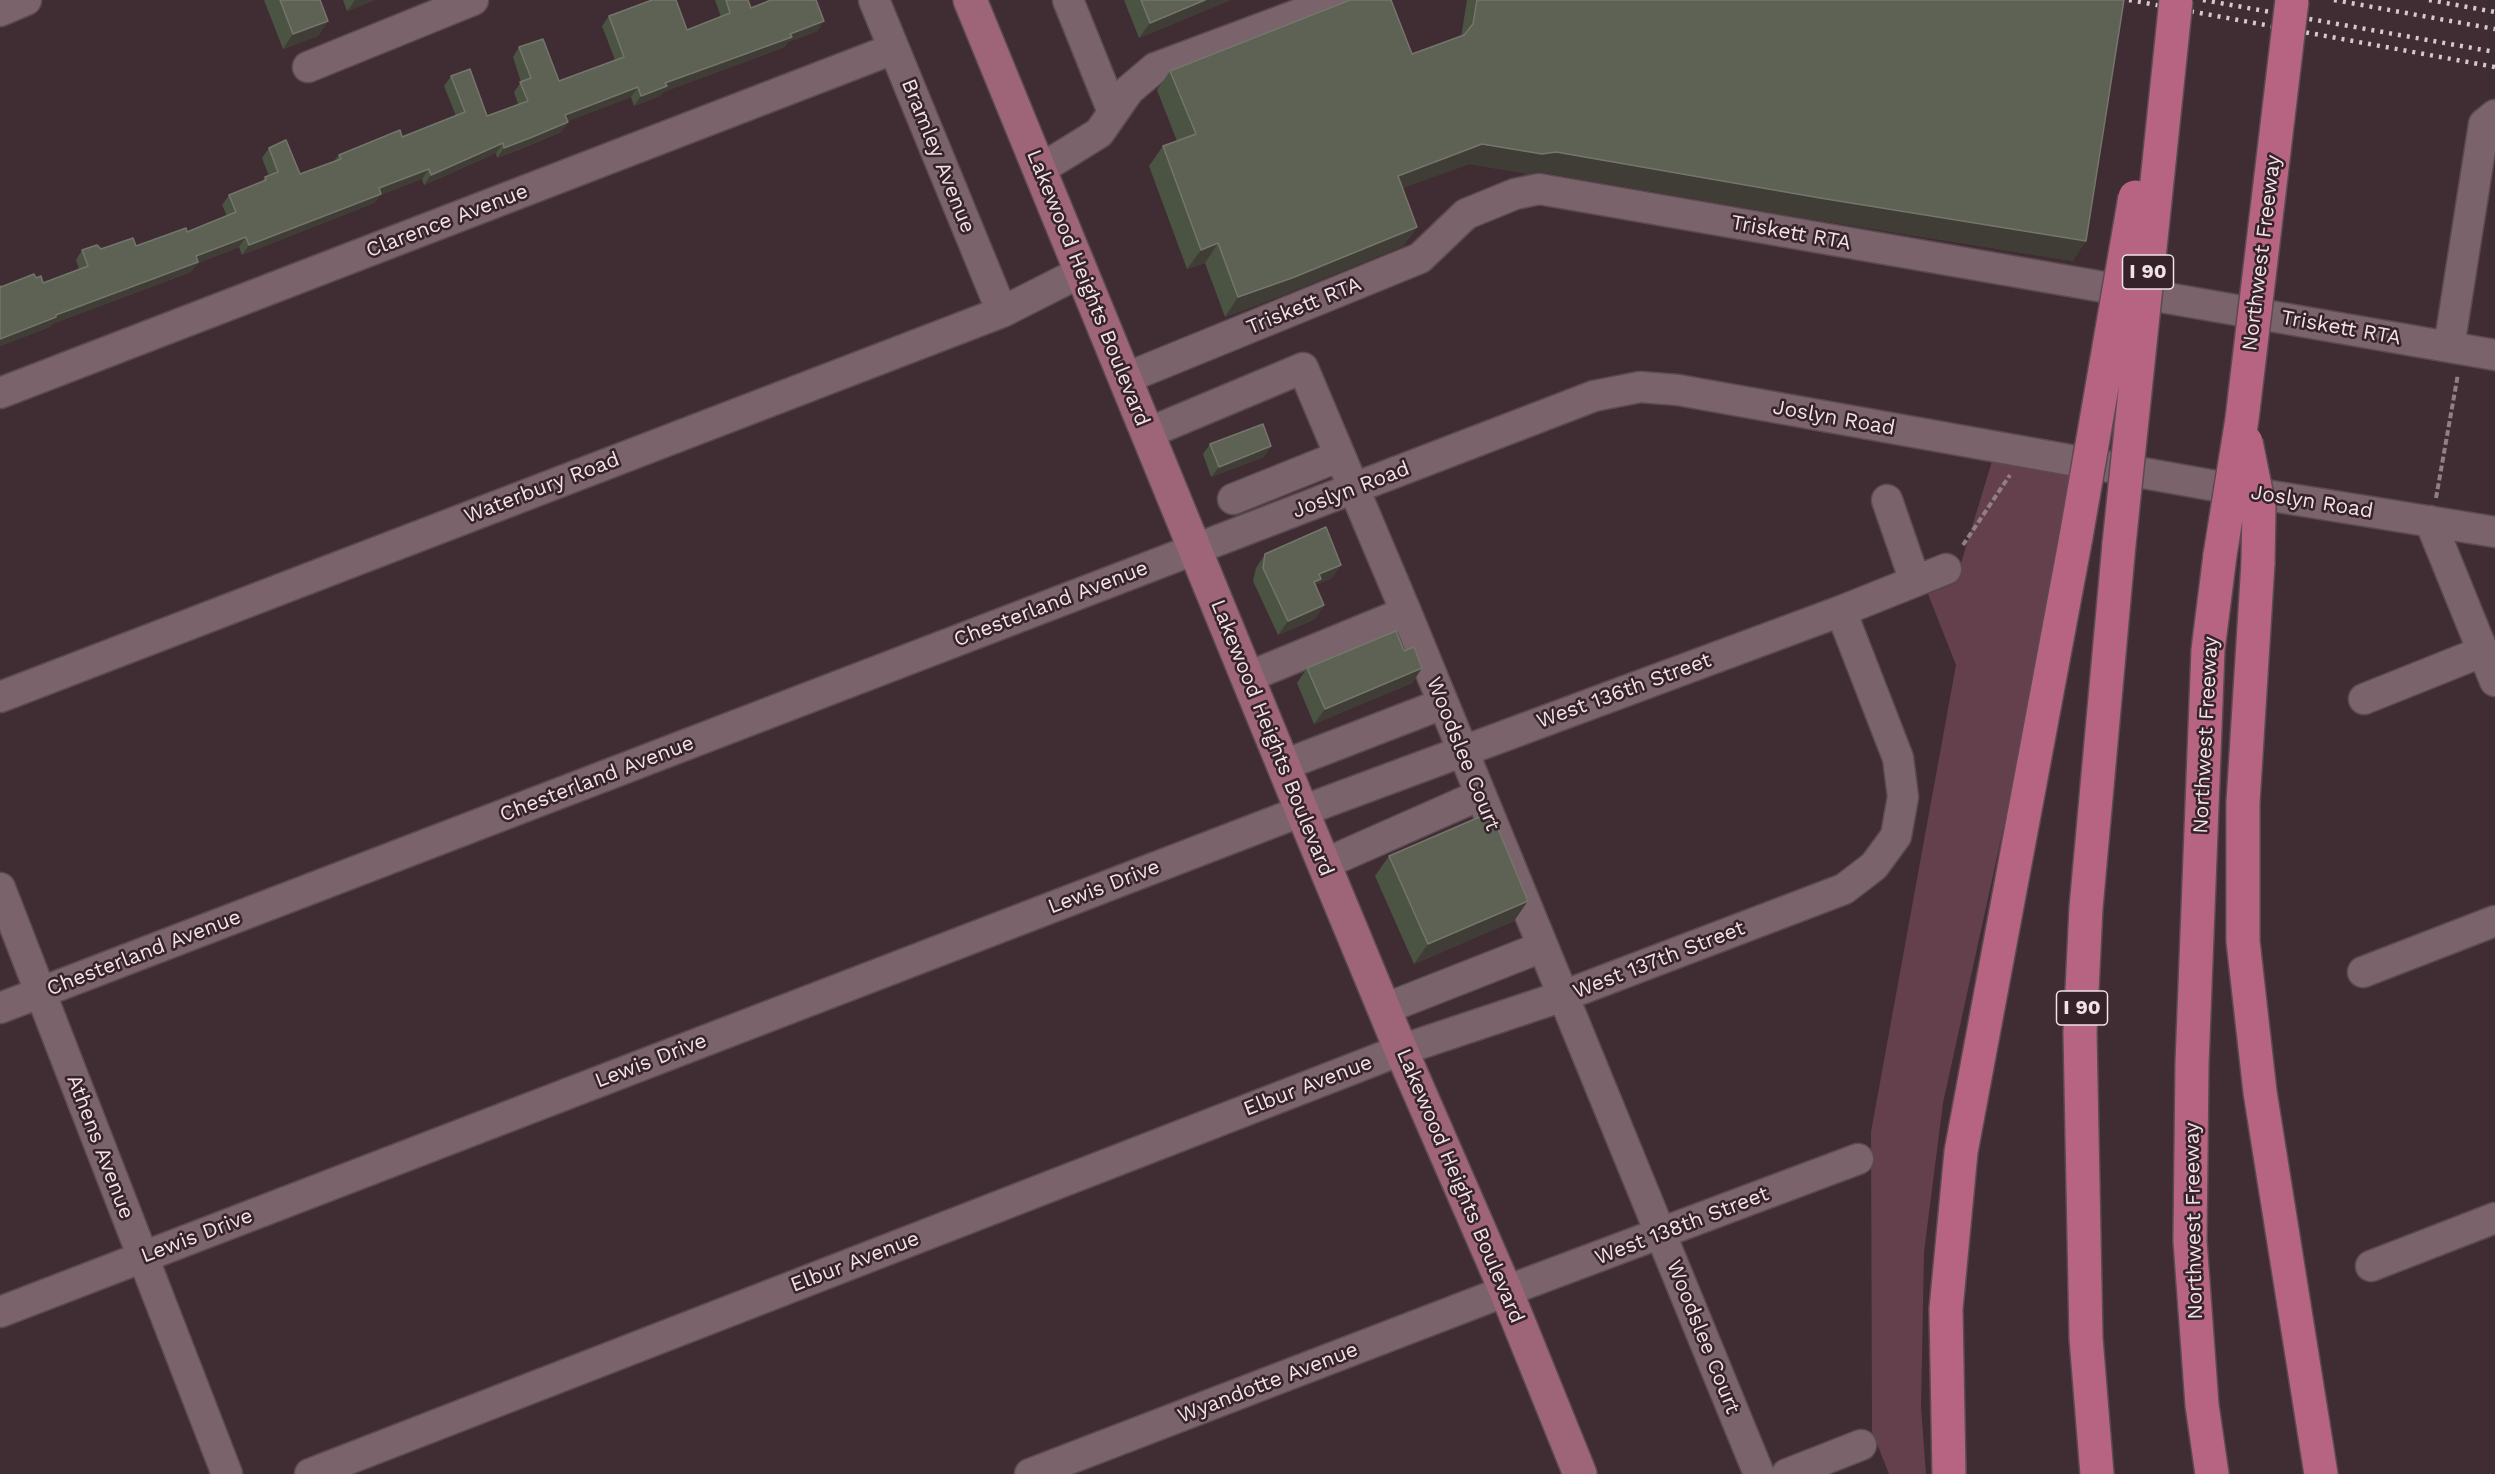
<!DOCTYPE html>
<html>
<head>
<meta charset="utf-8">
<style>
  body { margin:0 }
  canvas { display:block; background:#402c33 }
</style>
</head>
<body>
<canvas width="2495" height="1474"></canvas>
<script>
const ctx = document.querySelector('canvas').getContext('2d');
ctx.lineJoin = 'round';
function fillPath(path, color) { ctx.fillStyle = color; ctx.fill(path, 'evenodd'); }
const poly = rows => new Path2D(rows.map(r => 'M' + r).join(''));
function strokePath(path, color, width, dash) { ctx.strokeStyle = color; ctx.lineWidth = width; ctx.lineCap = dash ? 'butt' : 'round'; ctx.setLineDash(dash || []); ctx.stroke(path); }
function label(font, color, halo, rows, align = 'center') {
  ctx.font = font + ' "Work Sans",sans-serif'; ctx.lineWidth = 5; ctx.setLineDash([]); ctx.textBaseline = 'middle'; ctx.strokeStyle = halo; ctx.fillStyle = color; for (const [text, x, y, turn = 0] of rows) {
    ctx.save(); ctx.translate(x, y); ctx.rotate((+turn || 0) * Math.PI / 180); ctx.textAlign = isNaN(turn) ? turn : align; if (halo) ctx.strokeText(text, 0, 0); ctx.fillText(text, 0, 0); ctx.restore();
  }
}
const green = poly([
  [1993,458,2070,471,2035,684,1943,1103,1924,1252,1921,1407,1926,1474,1889,1474,1872,1431,1871,1132,1956,665,1928,594,1955,583]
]);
const path = poly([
  [2436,498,2458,374],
  [1963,545,2010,475]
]);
const minor = poly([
  [874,0,1002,312],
  [1068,0,1113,112],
  [0,11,26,0],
  [308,67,473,0],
  [1039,170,1099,133,1129,90,1155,68,1337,0],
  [2449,347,2484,124,2495,115],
  [1126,378,1420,258,1466,214,1515,194,1539,189,2495,355],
  [0,393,893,49],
  [1148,433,1303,368,1406,612,1759,1474],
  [1233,499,1340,456],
  [1887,500,1915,581],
  [2430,521,2495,681],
  [1248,677,1406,612],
  [0,697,1002,312,1081,272],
  [2364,699,2484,651],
  [1284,765,1442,704],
  [1324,864,1480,795],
  [0,888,227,1474],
  [2363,972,2495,921],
  [0,1008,1594,396,1640,387,1678,390,2272,496,2495,532],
  [1384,1009,1542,947],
  [2371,1266,2495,1218],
  [0,1312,1302,811,1841,611,1946,569],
  [310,1474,1401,1050,1563,996,1844,889,1874,866,1896,836,1903,797,1898,758,1841,611],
  [1030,1474,1506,1291,1858,1159],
  [1787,1474,1861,1445]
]);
const major = poly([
  [970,0,1302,811,1401,1050,1506,1291,1580,1474]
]);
const highway = poly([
  [2258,563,2243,803,2243,941,2260,1092,2321,1474],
  [1949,1474,1946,1309,1961,1152,2076,537],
  [2097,1474,2086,1338,2080,1032,2086,908,2119,544],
  [2212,1474,2202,1405,2190,1241,2192,1064,2208,650,2220,555]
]);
const rail = poly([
  [2129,0,2495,67],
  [2203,0,2495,52],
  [2334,0,2495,29],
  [2429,0,2495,12]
]);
const highwayBridge = poly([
  [2246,442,2259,506,2258,563],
  [2076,537,2135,197],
  [2119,544,2176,0],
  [2220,555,2242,419,2292,0]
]);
const wall = poly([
  [264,0,320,0,328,21,318,36,283,49],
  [343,0,375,0,347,11],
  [715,0,748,0,751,8,818,31,788,42,785,47,663,92,660,96,634,106,631,97,568,121,568,122,561,132,523,148,497,158,496,153,424,185,422,179,380,195,374,203,242,255,239,247,198,263,191,272,52,324,50,327,0,346,0,286,1,287,36,278,43,283,79,269,76,260,82,250,136,246,187,232,227,216,222,205,229,195,262,182,265,177,269,176,262,158,269,148,300,174,334,161,339,155,402,137,456,116,444,86,451,76,487,116,518,104,514,92,521,82,513,57,519,47,559,81,615,60,602,26,609,16,687,30,721,17],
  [1124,0,1230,0,1139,38],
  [1467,0,2124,0,2073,261,1806,218,1542,172,1529,174,1469,164,1402,188,1417,227,1403,246,1278,297,1225,317,1205,263,1187,269,1149,166,1163,146,1177,141,1157,90,1170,71,1412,54,1461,37],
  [1210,444,1271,446,1264,457,1211,477,1203,454],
  [1265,554,1341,565,1332,578,1317,584,1316,586,1324,605,1315,619,1278,635,1253,581,1256,568],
  [1404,651,1422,668,1412,683,1314,724,1297,683,1307,668],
  [1389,856,1514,921,1414,964,1375,876]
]);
const shadedWall = poly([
  [355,0,375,0,347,11],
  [1205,0,1230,0,1139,38,1150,23],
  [328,21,318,36,283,49,293,34],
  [824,21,818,31,788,42,785,47,663,92,660,96,634,106,641,96,665,83],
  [638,87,631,97,558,125,565,115],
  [568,122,561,132,497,158,504,148],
  [503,143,496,153,424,185,431,175],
  [1482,144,1556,152,2086,241,2073,261,1806,218,1542,172,1529,174,1469,164,1384,195,1398,176],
  [429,169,422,179,380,195,374,203,242,255,249,245,379,188],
  [1417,227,1403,246,1278,297,1225,317,1238,297],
  [246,237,239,247,198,263,191,272,52,324,50,327,0,346,0,339,196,256],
  [1218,243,1205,263,1187,269,1201,250],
  [1271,446,1264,457,1211,477,1219,467],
  [1341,565,1332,578,1317,584,1311,593,1304,596,1319,574],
  [1324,605,1315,619,1278,635,1288,621],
  [1422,668,1412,683,1314,724,1325,709],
  [1528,901,1514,921,1414,964,1428,944]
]);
const building = poly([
  [280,0,320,0,328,21,293,34,280,0],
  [652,0,676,0,687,30,730,13,726,0,748,0,751,8,771,0,816,0,824,21,790,34,792,37,665,83,667,86,641,96,638,87,565,115,568,122,530,138,504,148,503,143,431,175,429,169,379,188,381,194,249,245,246,237,196,256,198,262,56,315,56,317,0,339,0,286,1,287,34,274,36,278,41,276,43,283,88,266,82,250,97,245,101,249,133,238,136,246,186,228,187,232,236,212,229,195,266,180,265,177,278,172,269,148,286,140,300,174,341,159,339,155,400,130,402,137,465,112,451,76,470,69,487,116,528,101,520,82,531,78,519,47,543,39,559,81,624,57,609,16,652,0],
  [1141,0,1205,0,1150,23,1141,0],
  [1350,0,1391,0,1412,54,1464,35,1473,24,1477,0,2124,0,2086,241,1820,198,1556,152,1542,154,1482,144,1398,176,1417,227,1292,278,1238,297,1218,243,1201,250,1163,146,1196,134,1170,71,1350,0],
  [1263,424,1271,446,1219,467,1210,444,1263,424],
  [1326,527,1341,565,1319,574,1321,579,1314,582,1324,605,1288,621,1263,568,1265,554,1326,527],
  [1396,631,1404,651,1414,647,1422,668,1325,709,1307,668,1396,631],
  [1491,812,1528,901,1428,944,1389,856,1491,812]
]);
const shields = [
  [2148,272,51],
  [2082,1008,51]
];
const shieldNames = [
  ["I 90",2148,272],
  ["I 90",2082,1008]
];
const streetNames = [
  ["Bramley Avenue",938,156,68],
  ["Clarence Avenue",447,221,-21],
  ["Triskett RTA",1791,233,10],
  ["Northwest Freeway",2262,253,-83],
  ["Lakewood Heights Boulevard",1088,288,68],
  ["Triskett RTA",1304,306,-22],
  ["Triskett RTA",2341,328,10],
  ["Joslyn Road",1834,418,10],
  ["Waterbury Road",542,488,-21],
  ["Joslyn Road",1351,490,-21],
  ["Joslyn Road",2312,502,9],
  ["Chesterland Avenue",1051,604,-21],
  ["West 136th Street",1624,691,-20],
  ["Northwest Freeway",2206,735,-87],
  ["Lakewood Heights Boulevard",1272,738,68],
  ["Woodslee Court",1463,754,68],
  ["Chesterland Avenue",597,779,-21],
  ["Lewis Drive",1104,887,-21],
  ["Chesterland Avenue",144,953,-21],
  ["West 137th Street",1659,960,-21],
  ["Lewis Drive",651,1061,-21],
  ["Elbur Avenue",1308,1086,-21],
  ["Athens Avenue",100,1147,69],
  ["Lakewood Heights Boulevard",1460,1186,67],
  ["Northwest Freeway",2194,1221,-91],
  ["West 138th Street",1682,1226,-21],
  ["Lewis Drive",197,1236,-21],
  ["Elbur Avenue",855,1262,-21],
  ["Woodslee Court",1703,1337,68],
  ["Wyandotte Avenue",1268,1383,-21]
];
fillPath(green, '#63404c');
strokePath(minor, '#5b4a50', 33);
strokePath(major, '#5b4a50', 36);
strokePath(highway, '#5b4a50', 36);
strokePath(path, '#907f84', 4, [6, 3]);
strokePath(minor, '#7a636a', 30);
strokePath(major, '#9e6478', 33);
strokePath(highway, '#b66482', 33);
strokePath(rail, '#d7c8cd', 4.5, [3, 6]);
strokePath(highwayBridge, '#5b4a50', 36, []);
strokePath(highwayBridge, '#b66482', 33);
fillPath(wall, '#4b5342');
fillPath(shadedWall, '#3f3d35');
fillPath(building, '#5d6254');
strokePath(building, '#74766b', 1.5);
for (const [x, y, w] of shields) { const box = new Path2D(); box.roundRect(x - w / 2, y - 17, w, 34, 4.5); ctx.fillStyle = '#362229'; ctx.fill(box); strokePath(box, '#f0e2e6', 1.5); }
label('bold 20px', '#f0e2e6', null, shieldNames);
label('21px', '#f0e2e6', '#362229', streetNames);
</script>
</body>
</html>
